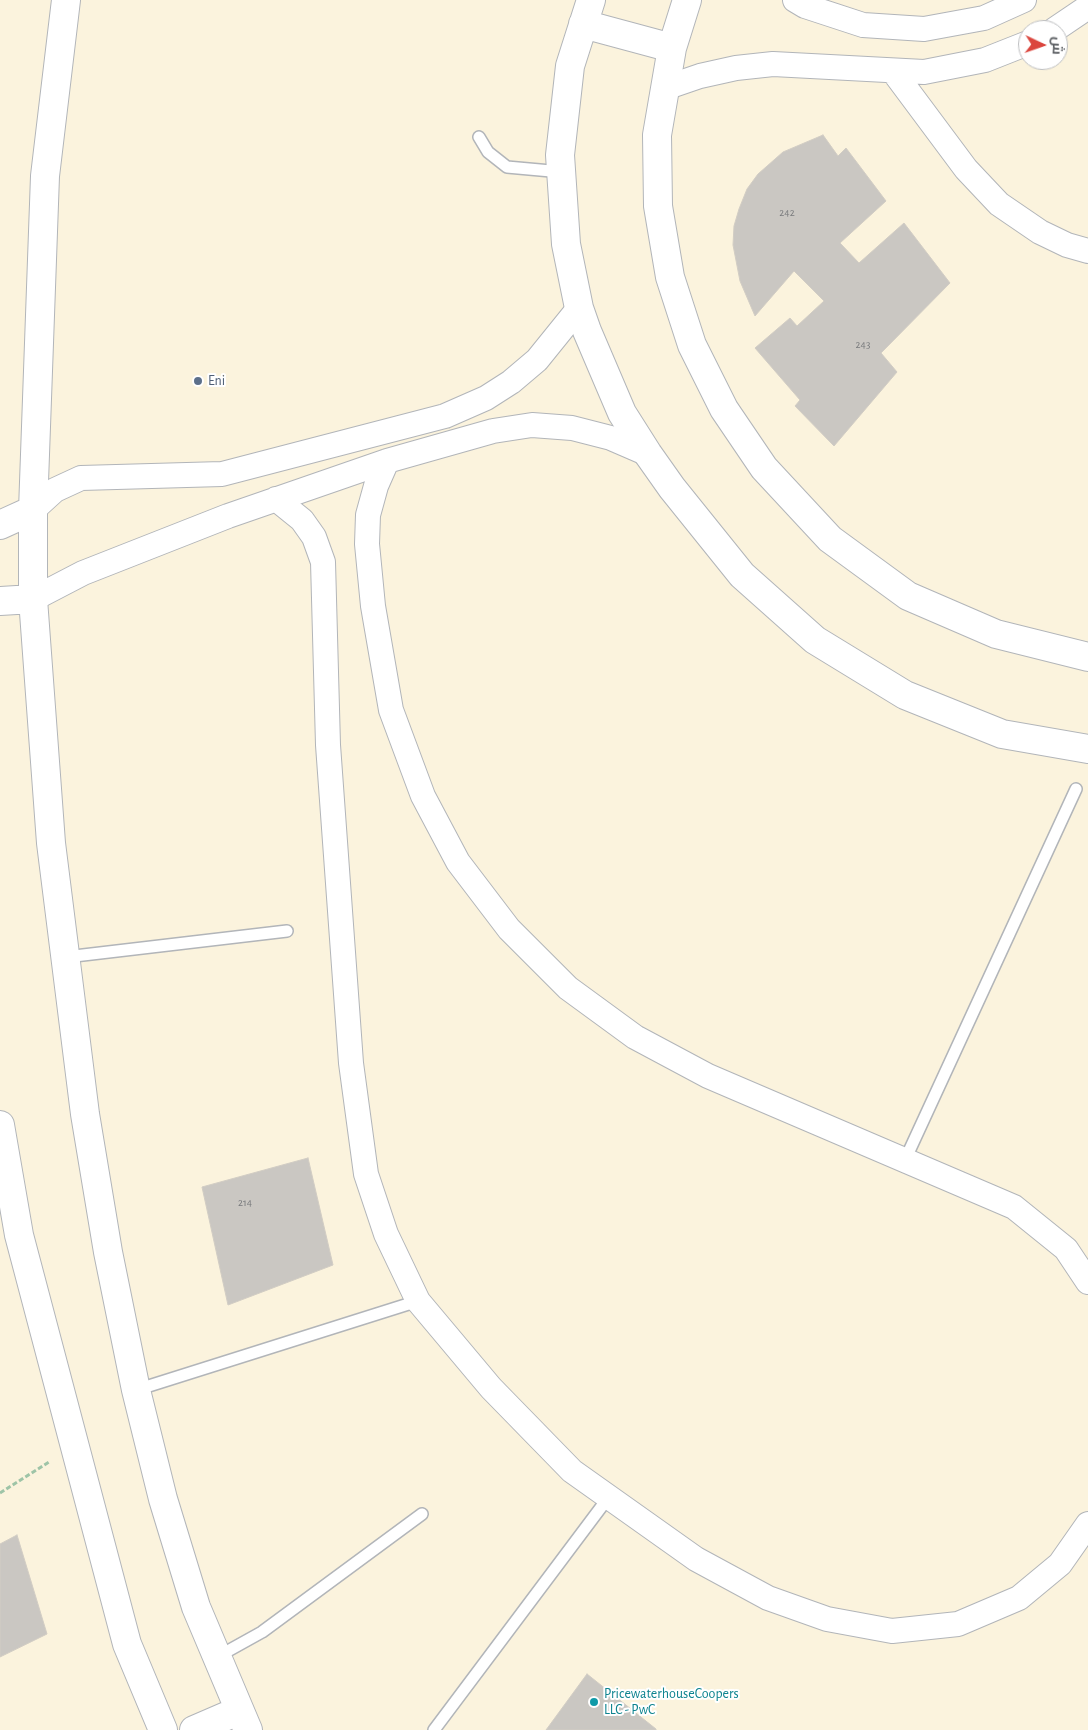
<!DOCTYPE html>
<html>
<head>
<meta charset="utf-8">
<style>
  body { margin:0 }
  #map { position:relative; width:1088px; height:1730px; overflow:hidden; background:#eeece5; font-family:"Alegreya Sans",Cairo,sans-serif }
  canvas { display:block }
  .north { position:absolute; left:1018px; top:20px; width:50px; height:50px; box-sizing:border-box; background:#fff; border:1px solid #bebfc1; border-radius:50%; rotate:93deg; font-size:14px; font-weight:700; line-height:20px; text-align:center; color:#5d6064 }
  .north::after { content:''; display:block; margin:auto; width:18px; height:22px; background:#db463e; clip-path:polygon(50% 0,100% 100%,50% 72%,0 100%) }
</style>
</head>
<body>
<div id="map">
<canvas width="1088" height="1730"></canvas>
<div class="north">ش</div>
</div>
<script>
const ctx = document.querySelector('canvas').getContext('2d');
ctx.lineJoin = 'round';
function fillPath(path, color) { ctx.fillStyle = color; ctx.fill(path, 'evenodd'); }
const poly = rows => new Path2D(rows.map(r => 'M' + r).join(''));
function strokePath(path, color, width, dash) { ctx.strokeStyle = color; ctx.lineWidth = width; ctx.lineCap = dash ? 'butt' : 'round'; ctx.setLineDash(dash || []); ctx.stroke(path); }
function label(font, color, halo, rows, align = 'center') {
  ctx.font = font + ' "Alegreya Sans",sans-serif'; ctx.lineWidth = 4; ctx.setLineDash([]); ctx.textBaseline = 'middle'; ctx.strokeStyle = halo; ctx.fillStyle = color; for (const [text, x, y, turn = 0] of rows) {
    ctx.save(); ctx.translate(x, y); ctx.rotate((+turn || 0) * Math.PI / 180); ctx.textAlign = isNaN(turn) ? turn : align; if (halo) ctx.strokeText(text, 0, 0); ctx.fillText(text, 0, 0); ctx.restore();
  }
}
const commercial = poly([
  [0,0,1088,0,1088,1730,0,1730],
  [1028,30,1058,30,1058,60,1028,60]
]);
const building = poly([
  [823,135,838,156,846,148,886,201,840,243,859,263,904,223,950,283,881,353,897,372,834,446,795,406,800,400,755,348,790,318,797,326,824,301,794,271,755,316,740,281,733,245,734,226,739,209,747,189,758,174,783,152,823,135],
  [308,1158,333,1265,228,1305,202,1187,308,1158],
  [17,1535,47,1634,0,1657,0,1544,17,1535],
  [587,1674,656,1729,656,1730,546,1730,587,1674]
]);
const path = poly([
  [0,1493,49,1462]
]);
const service = poly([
  [479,137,488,152,507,167,562,172],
  [66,957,287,931],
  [905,1160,1076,789],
  [136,1390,418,1301],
  [217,1657,262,1632,422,1514],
  [434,1730,608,1498]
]);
const minor = poly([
  [795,0,805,6,863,25,924,29,984,18,1024,0],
  [1054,30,1088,7],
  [893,71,966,169,999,204,1040,232,1067,245,1088,251],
  [665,88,700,76,736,68,773,64,924,72,985,60,1028,43],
  [387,461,376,486,368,515,367,544,373,606,391,710,423,796,458,862,509,929,568,988,635,1037,708,1076,1014,1207,1066,1249,1088,1282],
  [276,499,302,520,314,537,323,562,328,745,351,1063,366,1174,386,1234,418,1301,491,1388,572,1471,696,1559,768,1598,827,1619,892,1631,958,1624,1019,1598,1060,1564,1088,1524],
  [33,510,55,490,81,478,222,474,445,416,486,398,511,382,537,360,579,308],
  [33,599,83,573,228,516,387,461,493,431,532,425,572,428,611,438,648,454]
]);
const tertiary = poly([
  [66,0,45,176,33,510,33,599,51,843,85,1114,108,1252,136,1390,163,1499,196,1607,248,1730],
  [591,0,570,66,560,155,566,244,579,308,587,331,622,413,648,454,672,488,742,575,815,640,905,695,1002,734,1088,749],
  [687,0,672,48,657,135,658,206,670,277,692,345,724,409,764,468,830,539,908,596,996,634,1088,657],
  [583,24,672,48],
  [0,525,33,510],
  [0,601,33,599],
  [0,1125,19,1235,127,1644,163,1730],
  [194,1730,238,1711]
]);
const markers = [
  [198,381,5,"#5c6f8a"],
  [594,1702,5,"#0f9aa8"]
];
const numberNames = [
  ["242",787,213],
  ["243",863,345],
  ["214",245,1203]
];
const serviceNames = [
  ["Eni",208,381]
];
const cultureNames = [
  ["PricewaterhouseCoopers",604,1694],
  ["LLC - PwC",604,1710]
];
fillPath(commercial, '#fbf3dd');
fillPath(building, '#cac7c2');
strokePath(building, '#d2cdc4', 1);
strokePath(service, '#b2b5b9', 14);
strokePath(minor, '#b2b5b9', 26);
strokePath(tertiary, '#b2b5b9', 30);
strokePath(path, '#9ec4a7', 3, [5, 2.5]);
strokePath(service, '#fff', 11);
strokePath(minor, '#fff', 24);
strokePath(tertiary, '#fff', 28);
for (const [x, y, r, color] of markers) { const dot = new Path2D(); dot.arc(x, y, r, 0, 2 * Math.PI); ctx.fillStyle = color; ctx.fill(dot); strokePath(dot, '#fff', 2); }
label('11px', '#787a7c', null, numberNames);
label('14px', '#4e5e75', '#fff', serviceNames, 'left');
label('14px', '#0d838f', '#fff', cultureNames, 'left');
</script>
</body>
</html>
